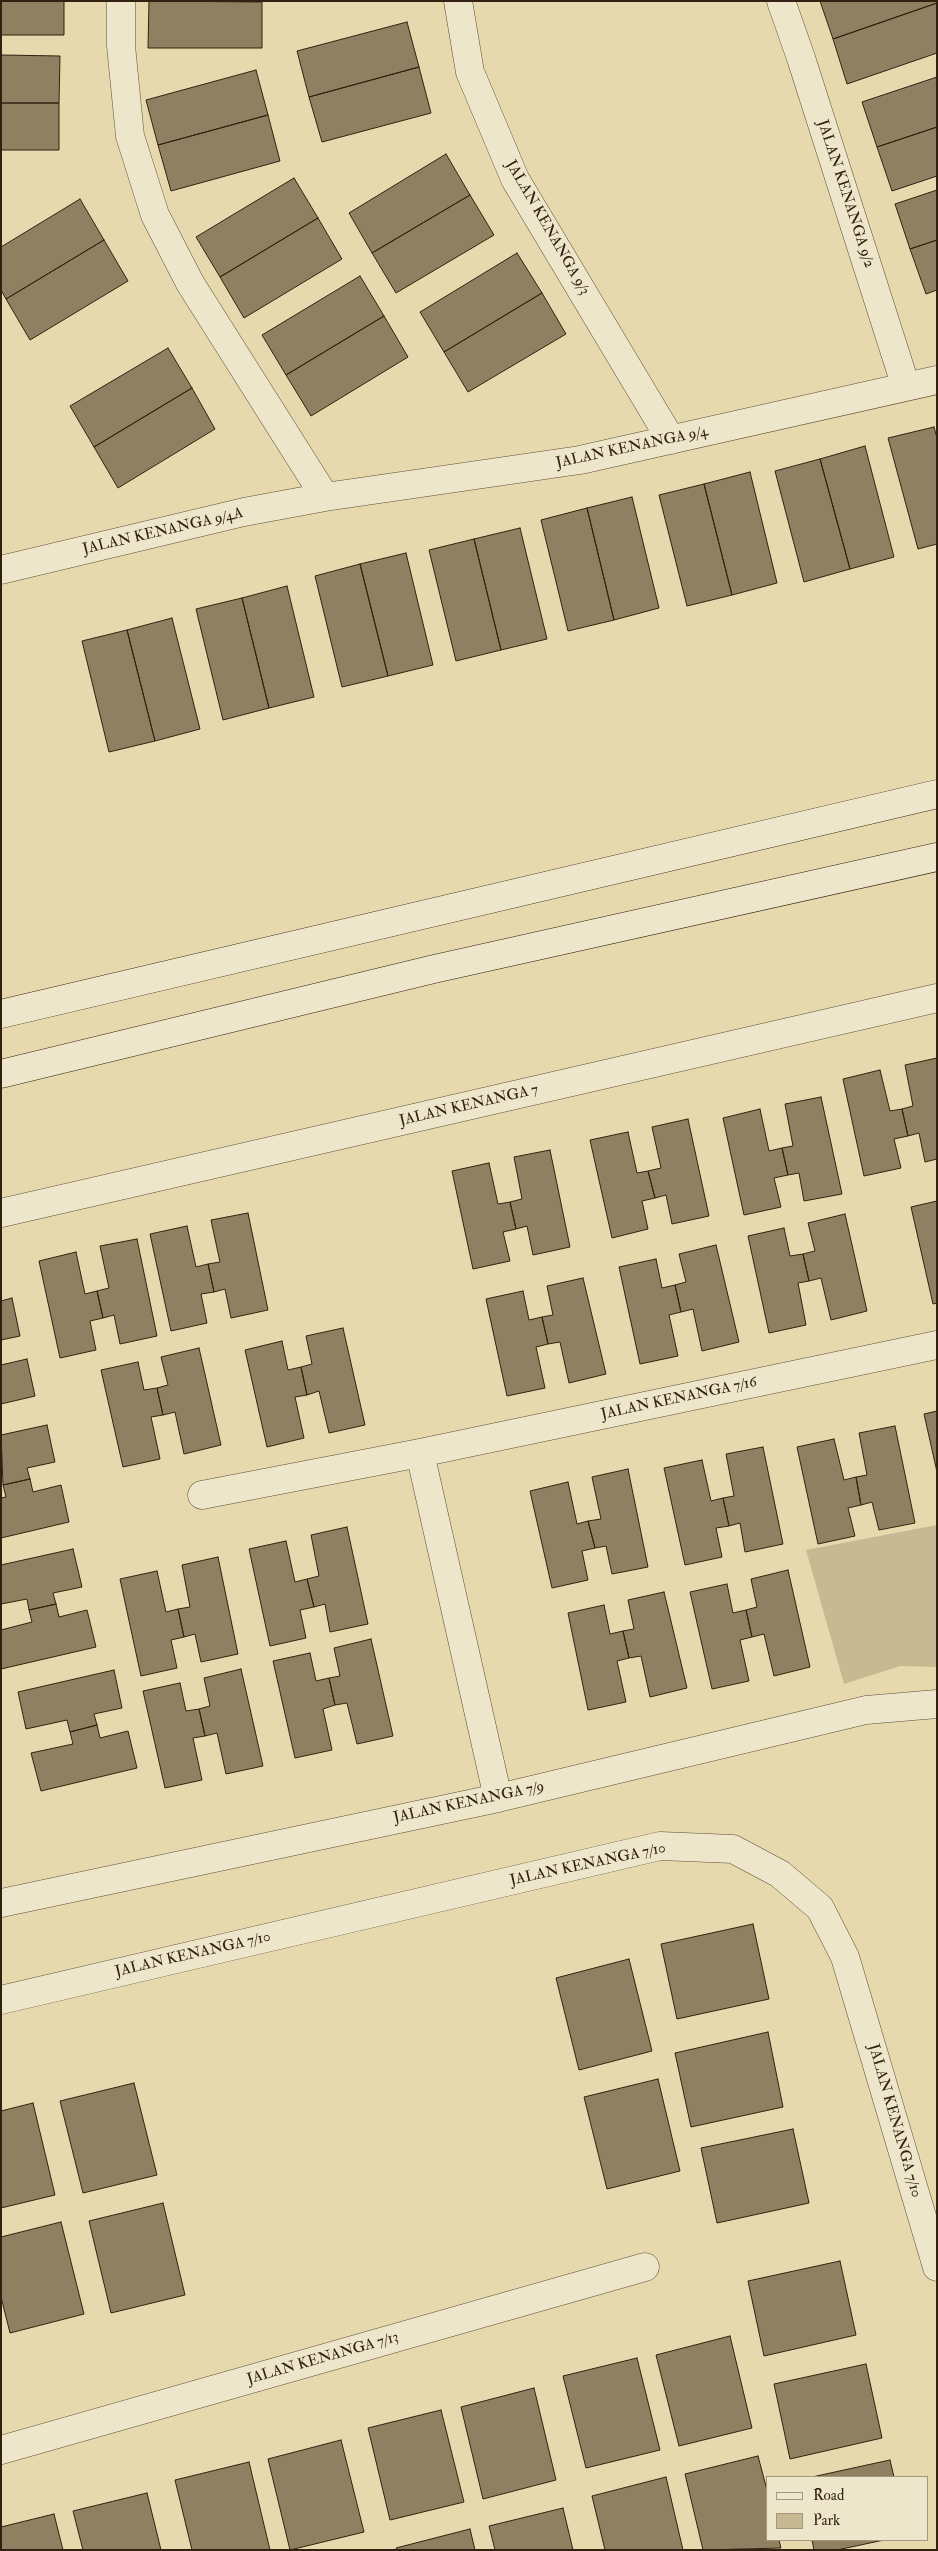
<!DOCTYPE html>
<html>
<head>
<meta charset="utf-8">
<style>
  body { margin:0 }
  #map { position:relative; width:938px; height:2551px; overflow:hidden; background:#e5d9ad; font-family:"IM FELL Double Pica",serif }
  canvas { display:block }
  .frame { position:absolute; inset:0; border:2px solid #342010; pointer-events:none }
  .legend { position:absolute; left:766px; top:2476px; width:162px; height:65px; box-sizing:border-box; background:#eee6ca; border:1px solid #a49780; margin:0; padding:6px 9px; list-style:none; font-size:15px; color:#342010 }
  .legend li { display:flex; align-items:center; gap:10px; height:25px }
  .legend b { width:25px; border:1px solid #a49780 }
</style>
</head>
<body>
<div id="map">
<canvas width="938" height="2551"></canvas>
<div class="frame"></div>
<ul class="legend">
<li><b style="height:6px;background:#eee6ca"></b>Road</li>
<li><b style="height:14px;background:#c7ba92"></b>Park</li>
</ul>
</div>
<script>
const ctx = document.querySelector('canvas').getContext('2d');
ctx.lineJoin = 'round';
function fillPath(path, color) { ctx.fillStyle = color; ctx.fill(path, 'evenodd'); }
const poly = rows => new Path2D(rows.map(r => 'M' + r).join(''));
function strokePath(path, color, width, dash) { ctx.strokeStyle = color; ctx.lineWidth = width; ctx.lineCap = dash ? 'butt' : 'round'; ctx.setLineDash(dash || []); ctx.stroke(path); }
function label(font, color, halo, rows, align = 'center') {
  ctx.font = font + ' "IM FELL Double Pica",serif'; ctx.lineWidth = 4.5; ctx.setLineDash([]); ctx.textBaseline = 'middle'; ctx.strokeStyle = halo; ctx.fillStyle = color; for (const [text, x, y, turn = 0] of rows) {
    ctx.save(); ctx.translate(x, y); ctx.rotate((+turn || 0) * Math.PI / 180); ctx.textAlign = isNaN(turn) ? turn : align; if (halo) ctx.strokeText(text, 0, 0); ctx.fillText(text, 0, 0); ctx.restore();
  }
}
const green = poly([
  [937,1525,937,1667,900,1666,844,1684,806,1550]
]);
const building = poly([
  [1,1,64,1,64,35,1,35,1,1],
  [149,1,262,2,262,48,148,48,149,1],
  [820,1,937,1,937,3,833,39,820,1],
  [937,3,937,53,847,84,833,39,937,3],
  [407,22,419,67,309,97,297,51,407,22],
  [1,55,60,56,59,103,1,103,1,55],
  [419,67,431,113,322,142,309,97,419,67],
  [256,70,268,115,158,145,146,100,256,70],
  [937,77,937,127,877,147,862,102,937,77],
  [1,103,59,103,59,150,1,150,1,103],
  [268,115,280,161,171,191,158,145,268,115],
  [937,127,937,176,892,191,877,147,937,127],
  [446,154,470,195,372,253,349,213,446,154],
  [294,178,318,218,220,277,196,237,294,178],
  [937,190,937,240,910,249,895,204,937,190],
  [470,195,494,235,396,293,372,253,470,195],
  [80,199,104,240,6,299,1,290,1,247,80,199],
  [318,218,342,259,244,318,220,277,318,218],
  [104,240,128,281,30,340,6,299,104,240],
  [937,240,937,290,926,294,910,249,937,240],
  [517,253,542,293,444,352,420,312,517,253],
  [360,276,384,316,286,375,262,335,360,276],
  [542,293,566,334,468,392,444,352,542,293],
  [384,316,408,357,311,416,286,375,384,316],
  [168,348,192,388,94,447,70,406,168,348],
  [192,388,215,429,118,488,94,447,192,388],
  [934,427,937,438,937,544,918,549,888,438,934,427],
  [865,446,894,557,850,569,820,459,865,446],
  [820,459,850,569,804,582,775,471,820,459],
  [750,472,777,583,732,595,704,484,750,472],
  [704,484,732,595,687,606,659,495,704,484],
  [632,497,659,608,614,620,587,508,632,497],
  [587,508,614,620,568,631,541,520,587,508],
  [520,528,547,639,501,650,474,539,520,528],
  [474,539,501,650,456,661,429,550,474,539],
  [406,553,433,665,388,676,360,564,406,553],
  [360,564,388,676,342,687,315,576,360,564],
  [287,586,314,697,269,708,242,598,287,586],
  [242,598,269,708,223,720,196,609,242,598],
  [172,618,200,729,155,741,127,630,172,618],
  [127,630,155,741,109,752,82,641,127,630],
  [937,1058,937,1159,925,1162,919,1133,908,1136,902,1109,913,1106,905,1065,937,1058],
  [880,1070,890,1111,902,1109,908,1136,894,1139,901,1168,864,1176,843,1079,880,1070],
  [821,1097,842,1194,804,1201,799,1173,788,1175,782,1148,793,1146,785,1104,821,1097],
  [760,1109,769,1151,782,1148,788,1175,774,1178,781,1207,744,1215,723,1118,760,1109],
  [688,1119,709,1216,672,1224,666,1195,655,1198,648,1171,661,1168,652,1127,688,1119],
  [628,1132,637,1173,648,1171,655,1198,642,1201,648,1229,612,1238,590,1140,628,1132],
  [550,1150,570,1247,533,1255,527,1226,516,1229,510,1202,522,1199,514,1157,550,1150],
  [489,1163,498,1204,510,1202,516,1229,503,1232,510,1261,473,1269,452,1171,489,1163],
  [937,1201,937,1303,933,1304,911,1207,937,1201],
  [248,1213,268,1310,231,1318,225,1289,214,1292,208,1264,220,1262,211,1220,248,1213],
  [845,1214,867,1311,831,1320,821,1278,809,1281,803,1254,815,1251,808,1223,845,1214],
  [187,1226,196,1267,208,1264,214,1292,201,1294,207,1323,171,1331,150,1234,187,1226],
  [784,1228,790,1256,803,1254,809,1281,798,1283,806,1325,769,1333,748,1236,784,1228],
  [137,1239,157,1336,120,1344,114,1315,103,1318,97,1291,109,1288,100,1246,137,1239],
  [716,1245,739,1342,702,1351,693,1309,681,1312,675,1285,686,1282,679,1254,716,1245],
  [76,1252,85,1294,97,1291,103,1318,90,1321,96,1350,60,1358,39,1261,76,1252],
  [656,1259,662,1288,675,1285,681,1312,669,1315,678,1356,640,1364,619,1267,656,1259],
  [583,1278,606,1374,569,1383,560,1342,548,1344,542,1317,553,1315,547,1286,583,1278],
  [523,1291,529,1320,542,1317,548,1344,536,1347,545,1388,507,1396,486,1299,523,1291],
  [12,1298,20,1336,1,1340,1,1301,12,1298],
  [343,1328,365,1425,329,1433,319,1391,307,1395,301,1367,312,1364,306,1336,343,1328],
  [282,1341,288,1370,301,1367,307,1395,295,1397,304,1438,267,1447,245,1350,282,1341],
  [199,1348,221,1445,184,1454,175,1412,163,1415,157,1388,168,1385,161,1357,199,1348],
  [27,1359,35,1396,1,1404,1,1365,27,1359],
  [138,1362,144,1390,157,1388,163,1415,151,1417,160,1459,123,1467,101,1370,138,1362],
  [937,1411,937,1472,924,1414,937,1411],
  [47,1425,55,1462,27,1468,30,1479,3,1485,1,1435,47,1425],
  [895,1426,915,1523,879,1530,872,1502,861,1505,856,1477,867,1475,859,1433,895,1426],
  [834,1439,844,1480,856,1477,861,1505,848,1508,855,1536,818,1544,797,1447,834,1439],
  [763,1447,783,1544,745,1552,740,1523,729,1526,723,1498,734,1496,726,1454,763,1447],
  [702,1460,711,1501,723,1498,729,1526,716,1528,722,1557,685,1565,664,1468,702,1460],
  [628,1469,648,1567,612,1574,606,1546,595,1548,588,1521,601,1519,592,1477,628,1469],
  [30,1479,33,1492,61,1485,69,1522,1,1538,1,1498,6,1497,3,1485,30,1479],
  [568,1482,577,1524,588,1521,595,1548,582,1551,588,1580,552,1588,530,1491,568,1482],
  [347,1527,368,1624,330,1632,325,1604,314,1607,307,1579,319,1576,311,1535,347,1527],
  [286,1541,295,1582,307,1579,314,1607,300,1610,306,1638,270,1646,249,1549,286,1541],
  [73,1549,82,1587,53,1593,56,1604,29,1610,27,1599,1,1604,1,1565,73,1549],
  [218,1557,238,1654,201,1662,195,1634,184,1637,178,1609,190,1607,182,1565,218,1557],
  [788,1570,810,1667,774,1676,764,1634,752,1637,746,1610,757,1607,751,1579,788,1570],
  [157,1571,166,1612,178,1609,184,1637,171,1640,177,1668,141,1676,120,1579,157,1571],
  [727,1584,733,1613,746,1610,752,1637,740,1640,749,1681,712,1689,690,1592,727,1584],
  [664,1592,687,1688,650,1697,641,1656,629,1658,623,1631,634,1629,628,1600,664,1592],
  [56,1604,59,1617,87,1610,96,1647,1,1669,1,1630,32,1622,29,1610,56,1604],
  [604,1605,610,1634,623,1631,629,1658,617,1661,626,1702,588,1710,568,1613,604,1605],
  [371,1639,393,1736,357,1744,347,1703,335,1705,329,1678,340,1676,334,1648,371,1639],
  [310,1653,316,1681,329,1678,335,1705,323,1709,332,1750,295,1758,273,1661,310,1653],
  [241,1669,263,1766,226,1774,217,1733,205,1736,199,1709,210,1706,204,1678,241,1669],
  [114,1670,122,1708,94,1714,97,1725,70,1732,67,1720,26,1729,18,1692,114,1670],
  [180,1683,186,1711,199,1709,205,1736,193,1738,202,1780,165,1788,143,1691,180,1683],
  [97,1725,100,1738,128,1731,137,1768,41,1791,31,1753,73,1744,70,1732,97,1725],
  [753,1924,769,1999,677,2019,661,1944,753,1924],
  [629,1959,652,2051,579,2070,556,1978,629,1959],
  [768,2032,783,2107,691,2127,675,2053,768,2032],
  [658,2079,680,2171,607,2189,584,2097,658,2079],
  [134,2083,157,2175,83,2193,60,2101,134,2083],
  [33,2103,55,2195,1,2208,1,2111,33,2103],
  [793,2129,809,2203,717,2223,701,2148,793,2129],
  [163,2203,185,2295,111,2313,89,2221,163,2203],
  [61,2222,84,2314,10,2333,1,2297,1,2237,61,2222],
  [840,2261,856,2335,764,2356,748,2281,840,2261],
  [730,2336,752,2428,679,2446,656,2355,730,2336],
  [637,2358,660,2450,586,2468,563,2376,637,2358],
  [866,2364,882,2438,790,2459,774,2384,866,2364],
  [534,2388,556,2480,483,2499,461,2407,534,2388],
  [441,2410,464,2502,390,2520,368,2428,441,2410],
  [341,2440,364,2532,290,2550,268,2459,341,2440],
  [758,2456,767,2490,767,2540,779,2540,781,2548,703,2550,685,2474,758,2456],
  [890,2460,894,2477,812,2477,890,2460],
  [249,2462,270,2550,192,2550,175,2480,249,2462],
  [666,2477,683,2550,605,2550,592,2496,666,2477],
  [147,2493,161,2550,83,2550,73,2511,147,2493],
  [563,2508,573,2550,495,2550,489,2526,563,2508],
  [54,2514,63,2550,1,2550,1,2527,54,2514],
  [470,2529,475,2550,397,2550,396,2548,470,2529],
  [812,2540,884,2540,837,2550,814,2550,812,2540]
]);
const street = poly([
  [121,1,121,46,130,136,155,215,190,283,325,497],
  [458,1,470,72,515,179,671,440],
  [781,1,801,58,906,387],
  [1,570,244,512,325,497,580,460,937,380],
  [1,1213,937,998],
  [420,1453,498,1798],
  [202,1495,420,1453,937,1345],
  [1,1903,498,1798,866,1710,937,1704],
  [1,2000,660,1846,733,1849,780,1874,820,1908,845,1957,937,2267],
  [1,2450,645,2267]
]);
const secondary = poly([
  [1,1014,937,794],
  [1,1074,434,969,937,857]
]);
const streetNames = [
  ["JALAN KENANGA 9/2",845,194,72],
  ["JALAN KENANGA 9/3",547,228,60],
  ["JALAN KENANGA 9/4",632,448,-12],
  ["JALAN KENANGA 9/4A",163,532,-13],
  ["JALAN KENANGA 7",469,1106,-13],
  ["JALAN KENANGA 7/16",679,1399,-12],
  ["JALAN KENANGA 7/9",469,1803,-12],
  ["JALAN KENANGA 7/10",588,1865,-12],
  ["JALAN KENANGA 7/10",193,1955,-13],
  ["JALAN KENANGA 7/10",894,2121,74],
  ["JALAN KENANGA 7/13",323,2359,-16]
];
fillPath(green, '#c7ba92');
fillPath(building, '#908062');
strokePath(building, '#342010', 1);
strokePath(street, '#604e37', 29);
strokePath(secondary, '#342010', 29);
strokePath(street, '#eee6ca', 28);
strokePath(secondary, '#eee6ca', 28);
label('15px', '#342010', '#eee6ca', streetNames);
</script>
</body>
</html>
